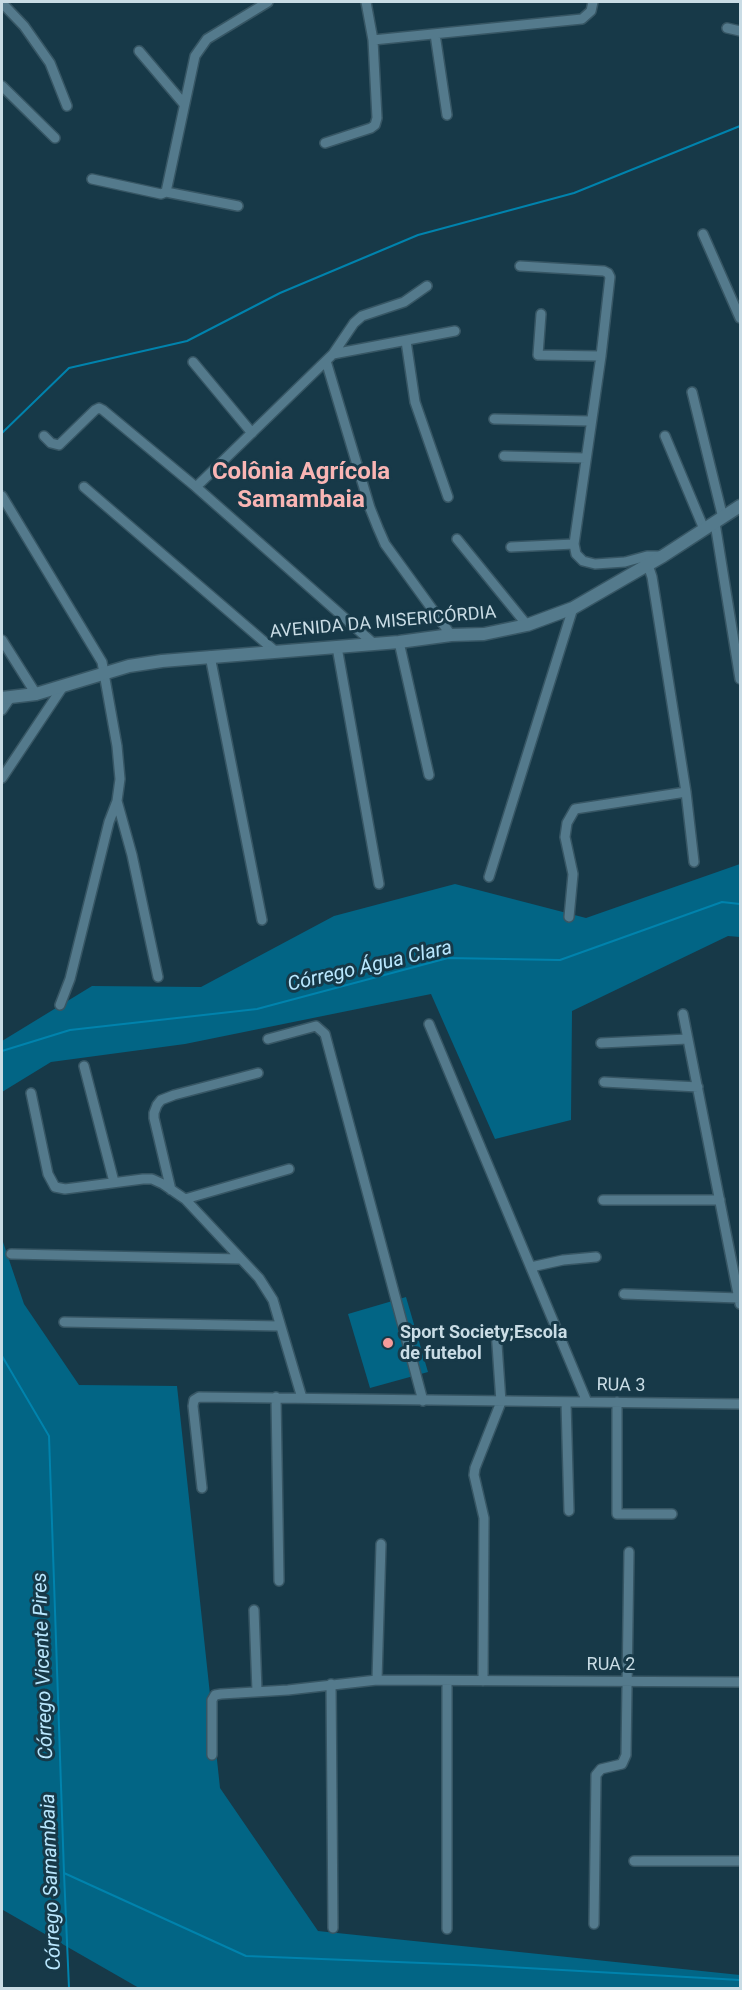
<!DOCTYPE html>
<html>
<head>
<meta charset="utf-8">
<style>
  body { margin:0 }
  #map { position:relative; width:742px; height:1990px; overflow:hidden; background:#173948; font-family:Roboto,sans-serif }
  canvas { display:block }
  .frame { position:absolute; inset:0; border:3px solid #c9dce5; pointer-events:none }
</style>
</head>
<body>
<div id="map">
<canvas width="742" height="1990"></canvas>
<div class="frame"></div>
</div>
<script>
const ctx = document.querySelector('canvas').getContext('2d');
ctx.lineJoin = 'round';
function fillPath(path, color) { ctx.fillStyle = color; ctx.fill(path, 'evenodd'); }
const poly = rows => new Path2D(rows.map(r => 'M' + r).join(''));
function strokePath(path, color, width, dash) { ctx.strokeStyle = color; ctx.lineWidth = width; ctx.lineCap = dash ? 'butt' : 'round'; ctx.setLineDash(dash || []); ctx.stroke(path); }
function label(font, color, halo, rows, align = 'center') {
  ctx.font = font + ' Roboto,sans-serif'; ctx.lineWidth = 6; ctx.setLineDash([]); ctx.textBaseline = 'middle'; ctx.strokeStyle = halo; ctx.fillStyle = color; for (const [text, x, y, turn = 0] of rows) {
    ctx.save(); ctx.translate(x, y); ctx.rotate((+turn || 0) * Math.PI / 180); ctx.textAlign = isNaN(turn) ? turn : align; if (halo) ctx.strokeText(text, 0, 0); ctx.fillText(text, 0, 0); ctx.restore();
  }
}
const green = poly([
  [740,864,740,937,728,936,572,1011,571,1120,495,1139,431,994,185,1044,51,1062,2,1092,2,1041,92,986,201,987,334,916,455,884,586,918],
  [2,1239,24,1304,79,1385,177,1386,220,1788,318,1931,740,1975,740,1988,139,1988,3,1910],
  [406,1297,428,1372,370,1388,348,1314]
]);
const stream = poly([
  [2,433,69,368,187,341,280,293,418,235,574,193,740,126],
  [2,1051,70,1030,257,1009,448,958,560,960,722,902,740,904],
  [2,1356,49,1436,64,1873,69,1988],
  [64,1873,246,1956,473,1965,740,1980]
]);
const minor = poly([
  [2,3,24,26,50,63,67,106],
  [727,28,740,31],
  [435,34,447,115],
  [373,40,582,19,591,11,593,2],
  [139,51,184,104],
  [2,86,55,138],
  [325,143,371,128,375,125,377,118,373,40,366,2],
  [92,179,161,194,166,192,195,56,207,39,268,2],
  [166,192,238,206],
  [703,234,740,318],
  [520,266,604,271,608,273,610,277,601,356,574,544,576,554,583,561,595,564,625,562,647,556,662,556],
  [541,314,538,355,601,356],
  [406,341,415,402,448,497],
  [333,354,455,331],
  [326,361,370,508,378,528,385,544,451,635],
  [193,362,252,433],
  [692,392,723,518],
  [494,419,590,421],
  [44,436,51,443,59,445,95,410,99,408,103,410,196,487,373,643],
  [665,436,704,529],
  [504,456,586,458],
  [84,487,275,651],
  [196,487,333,354,354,323,362,316,404,302,427,286],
  [2,496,102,662,117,746,120,779,117,801,109,822,70,979,60,1005],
  [715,523,740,679],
  [457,539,527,625],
  [511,547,574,544],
  [648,565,652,577,686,792,694,862],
  [2,640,36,694],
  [399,642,429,775],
  [337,647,379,884],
  [210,656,262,920],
  [2,710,10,698],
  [2,778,62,688],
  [117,801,132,855,158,977],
  [489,877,573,608],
  [569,917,573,874,565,837,567,823,575,809,686,792],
  [683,1014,740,1304],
  [429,1024,587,1402],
  [268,1039,316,1026,325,1034,423,1401],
  [601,1043,688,1039],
  [84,1066,114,1182],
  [604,1082,698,1087],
  [31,1093,48,1174,55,1187,65,1189,143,1179,152,1179,163,1184,185,1199,259,1278,273,1300,302,1398],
  [171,1190,154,1118,154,1113,157,1105,161,1100,174,1095,258,1073],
  [185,1199,289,1169],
  [603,1200,720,1200],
  [11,1254,240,1259],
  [531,1267,563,1260,596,1257],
  [624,1294,739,1298],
  [64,1322,280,1326],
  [276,1397,279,1581],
  [566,1402,569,1511],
  [617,1402,617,1514,672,1514],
  [202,1488,193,1406,194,1400,199,1397,740,1404],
  [254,1610,257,1691],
  [377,1680,381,1544],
  [447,1681,447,1929],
  [483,1681,484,1518,474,1475,475,1468,501,1402,496,1330],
  [331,1684,333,1928],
  [212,1755,212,1700,215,1695,221,1694,288,1690,377,1680,740,1682],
  [634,1861,740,1861],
  [594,1924,596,1775,601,1769,622,1764,626,1755,629,1552]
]);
const tertiary = poly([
  [2,698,36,694,129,666,162,661,399,642,451,635,484,634,527,625,573,608,663,556,740,506]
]);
const markers = [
  [388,1343,6,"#f59b9b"]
];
const streetNames = [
  ["AVENIDA DA MISERICÓRDIA",383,623,-5],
  ["RUA 3",621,1386,1],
  ["RUA 2",611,1665]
];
const poiNames = [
  ["Sport Society;Escola",400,1333],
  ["de futebol",400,1354]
];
const waterNames = [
  ["Córrego Água Clara",370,967,-13],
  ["Córrego Vicente Pires",44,1666,-92],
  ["Córrego Samambaia",52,1882,-92]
];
const districtNames = [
  ["Colônia Agrícola",301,473],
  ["Samambaia",301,501]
];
fillPath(green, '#026585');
strokePath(stream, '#0083ad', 2);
strokePath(minor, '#375664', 12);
strokePath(tertiary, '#375664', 15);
strokePath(minor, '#547a8c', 9);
strokePath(tertiary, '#547a8c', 12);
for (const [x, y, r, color] of markers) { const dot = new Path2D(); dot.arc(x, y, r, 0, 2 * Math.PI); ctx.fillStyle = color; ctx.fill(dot); strokePath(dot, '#173948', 2); }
label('18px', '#c9dce5', '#173948', streetNames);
label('bold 18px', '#c9dce5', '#173948', poiNames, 'left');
label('italic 20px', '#b9e7fe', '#173948', waterNames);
label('bold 24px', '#f9b5b4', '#173948', districtNames);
</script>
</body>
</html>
